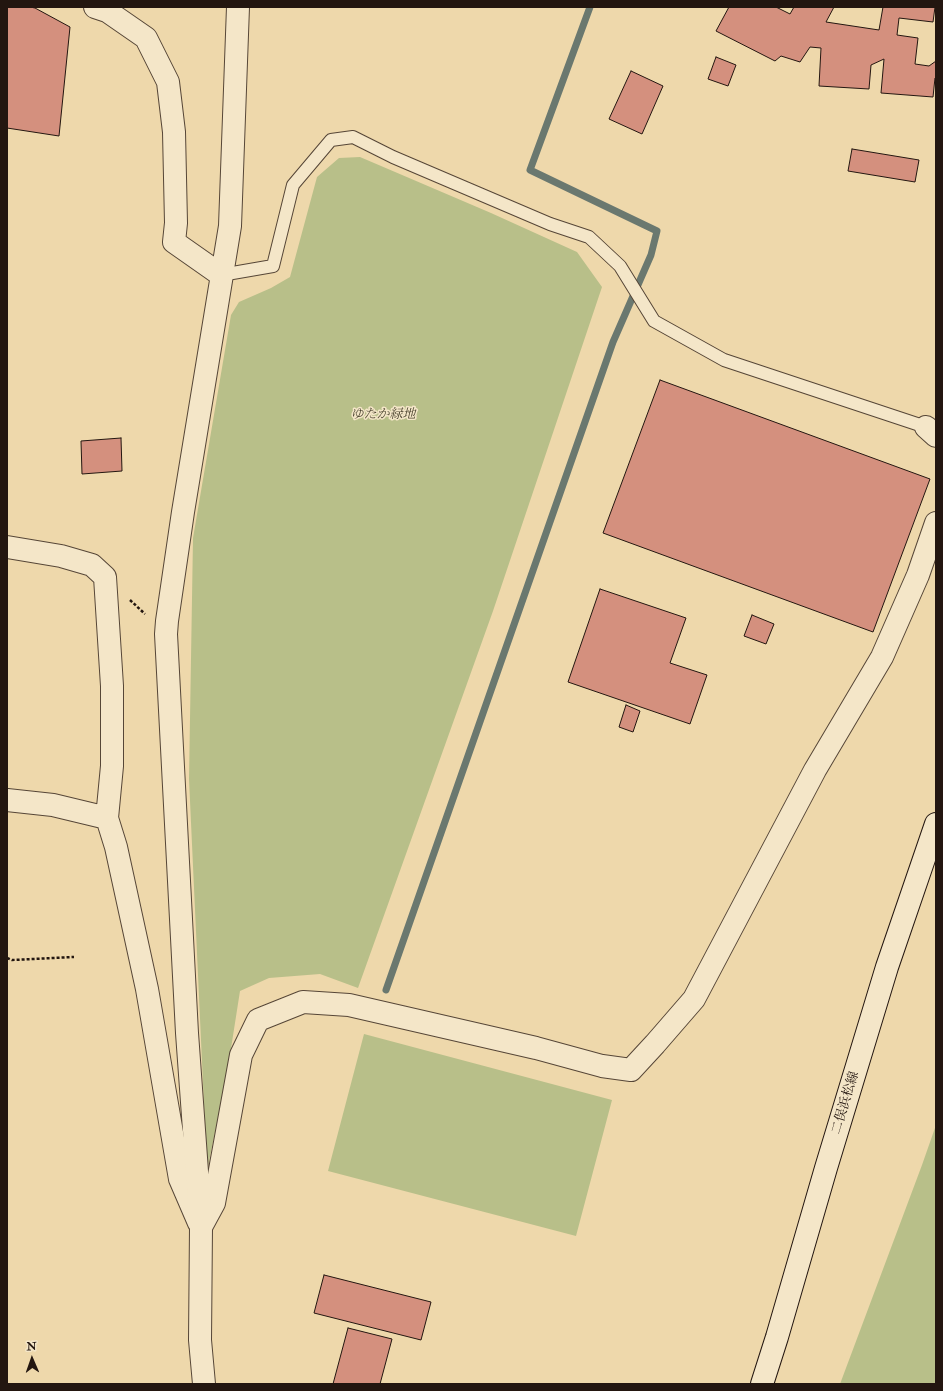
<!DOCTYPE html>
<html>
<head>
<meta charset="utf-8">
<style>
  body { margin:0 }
  #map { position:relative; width:943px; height:1391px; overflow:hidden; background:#eed8ab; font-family:"IM FELL Double Pica",serif }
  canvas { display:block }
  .frame { position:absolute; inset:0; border:8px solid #231610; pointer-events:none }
  .north { position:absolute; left:12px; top:1339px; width:40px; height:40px; -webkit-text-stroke:3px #f4e6c8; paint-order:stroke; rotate:358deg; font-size:11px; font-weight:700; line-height:16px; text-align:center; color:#231610 }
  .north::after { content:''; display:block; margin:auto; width:14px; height:18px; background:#231610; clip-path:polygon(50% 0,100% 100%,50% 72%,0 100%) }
</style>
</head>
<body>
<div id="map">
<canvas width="943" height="1391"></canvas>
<div class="frame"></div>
<div class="north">N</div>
</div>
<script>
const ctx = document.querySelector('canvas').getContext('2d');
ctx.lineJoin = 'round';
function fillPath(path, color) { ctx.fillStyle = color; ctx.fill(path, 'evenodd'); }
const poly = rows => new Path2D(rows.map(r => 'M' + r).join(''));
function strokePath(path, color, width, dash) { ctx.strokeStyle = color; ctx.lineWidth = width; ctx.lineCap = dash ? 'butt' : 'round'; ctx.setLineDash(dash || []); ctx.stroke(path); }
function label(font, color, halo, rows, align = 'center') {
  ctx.font = font + ' "IM FELL Double Pica","Noto Serif JP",serif'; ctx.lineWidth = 3; ctx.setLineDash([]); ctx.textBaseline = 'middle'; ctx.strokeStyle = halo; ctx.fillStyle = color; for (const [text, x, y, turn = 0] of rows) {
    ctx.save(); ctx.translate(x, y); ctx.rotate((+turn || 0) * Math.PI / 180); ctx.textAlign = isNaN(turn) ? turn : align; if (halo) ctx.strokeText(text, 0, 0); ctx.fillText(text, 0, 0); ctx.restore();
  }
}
const green = poly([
  [360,157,491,213,577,252,602,287,493,611,358,988,320,974,269,978,240,991,227,1074,207,1171,189,779,193,538,231,315,239,302,271,288,290,277,317,177,339,158],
  [364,1034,612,1100,576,1236,328,1171],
  [936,1125,936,1384,840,1384,922,1165]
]);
const stream = poly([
  [386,990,613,342,651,255,657,231,530,170,590,7]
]);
const building = poly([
  [7,7,30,7,35,8,70,27,59,136,7,128,7,7],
  [729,7,776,7,790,14,794,7,834,7,826,22,879,30,883,7,935,7,933,22,899,18,897,35,918,38,915,64,929,66,936,61,936,77,935,78,933,97,881,93,884,59,871,65,869,89,819,86,821,48,810,47,800,62,781,56,775,61,716,31,729,7],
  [716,57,736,65,728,86,708,79,716,57],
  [631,71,663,86,642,134,609,119,631,71],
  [852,149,919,160,915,182,848,171,852,149],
  [660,380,930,479,873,632,603,533,660,380],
  [121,438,122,471,82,474,81,441,121,438],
  [600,589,686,618,670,663,707,675,690,724,568,682,600,589],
  [752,615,774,624,766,644,744,636,752,615],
  [626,705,640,711,633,732,619,727,626,705],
  [324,1275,431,1302,421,1340,314,1313,324,1275],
  [348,1328,392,1339,380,1384,333,1384,348,1328]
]);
const path = poly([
  [130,600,145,614],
  [7,958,12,960,74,957]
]);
const service = poly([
  [221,275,273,266,293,185,331,140,353,137,393,157,550,224,589,237,620,266,654,321,724,360,926,427]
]);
const minor = poly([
  [926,427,936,436],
  [7,547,61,556,92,565,105,577,112,686,112,766,107,818],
  [7,800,53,805,107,818,116,847,147,989,180,1179,199,1223],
  [201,1227,214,1203,241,1055,258,1020,303,1002,349,1005,536,1048,602,1066,631,1070,655,1044,694,999,815,770,882,657,918,575,936,523]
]);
const tertiary = poly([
  [95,7,107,11,146,38,168,82,174,132,176,223,174,242,221,275],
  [204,1384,200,1340,201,1227,187,1033,166,634,167,621,183,512,230,226,238,7]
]);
const secondary = poly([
  [762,1384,777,1337,826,1168,887,967,936,824]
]);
const parkNames = [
  ["ゆたか緑地",383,415]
];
const streetNames = [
  ["二俣浜松線",846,1103,-73]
];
fillPath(green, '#b8bf89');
strokePath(stream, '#6a786f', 7);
fillPath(building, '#d4907e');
strokePath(building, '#231610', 1);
strokePath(service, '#564637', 14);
strokePath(minor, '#564637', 24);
strokePath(tertiary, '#564637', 24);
strokePath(secondary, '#231610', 24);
strokePath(path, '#231610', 2.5, [3, 2]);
strokePath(service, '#f4e6c8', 12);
strokePath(minor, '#f4e6c8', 22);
strokePath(tertiary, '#f4e6c8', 22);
strokePath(secondary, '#f4e6c8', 22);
label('italic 13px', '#504934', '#f4e6c8', parkNames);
label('13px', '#231610', '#f4e6c8', streetNames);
</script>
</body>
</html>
